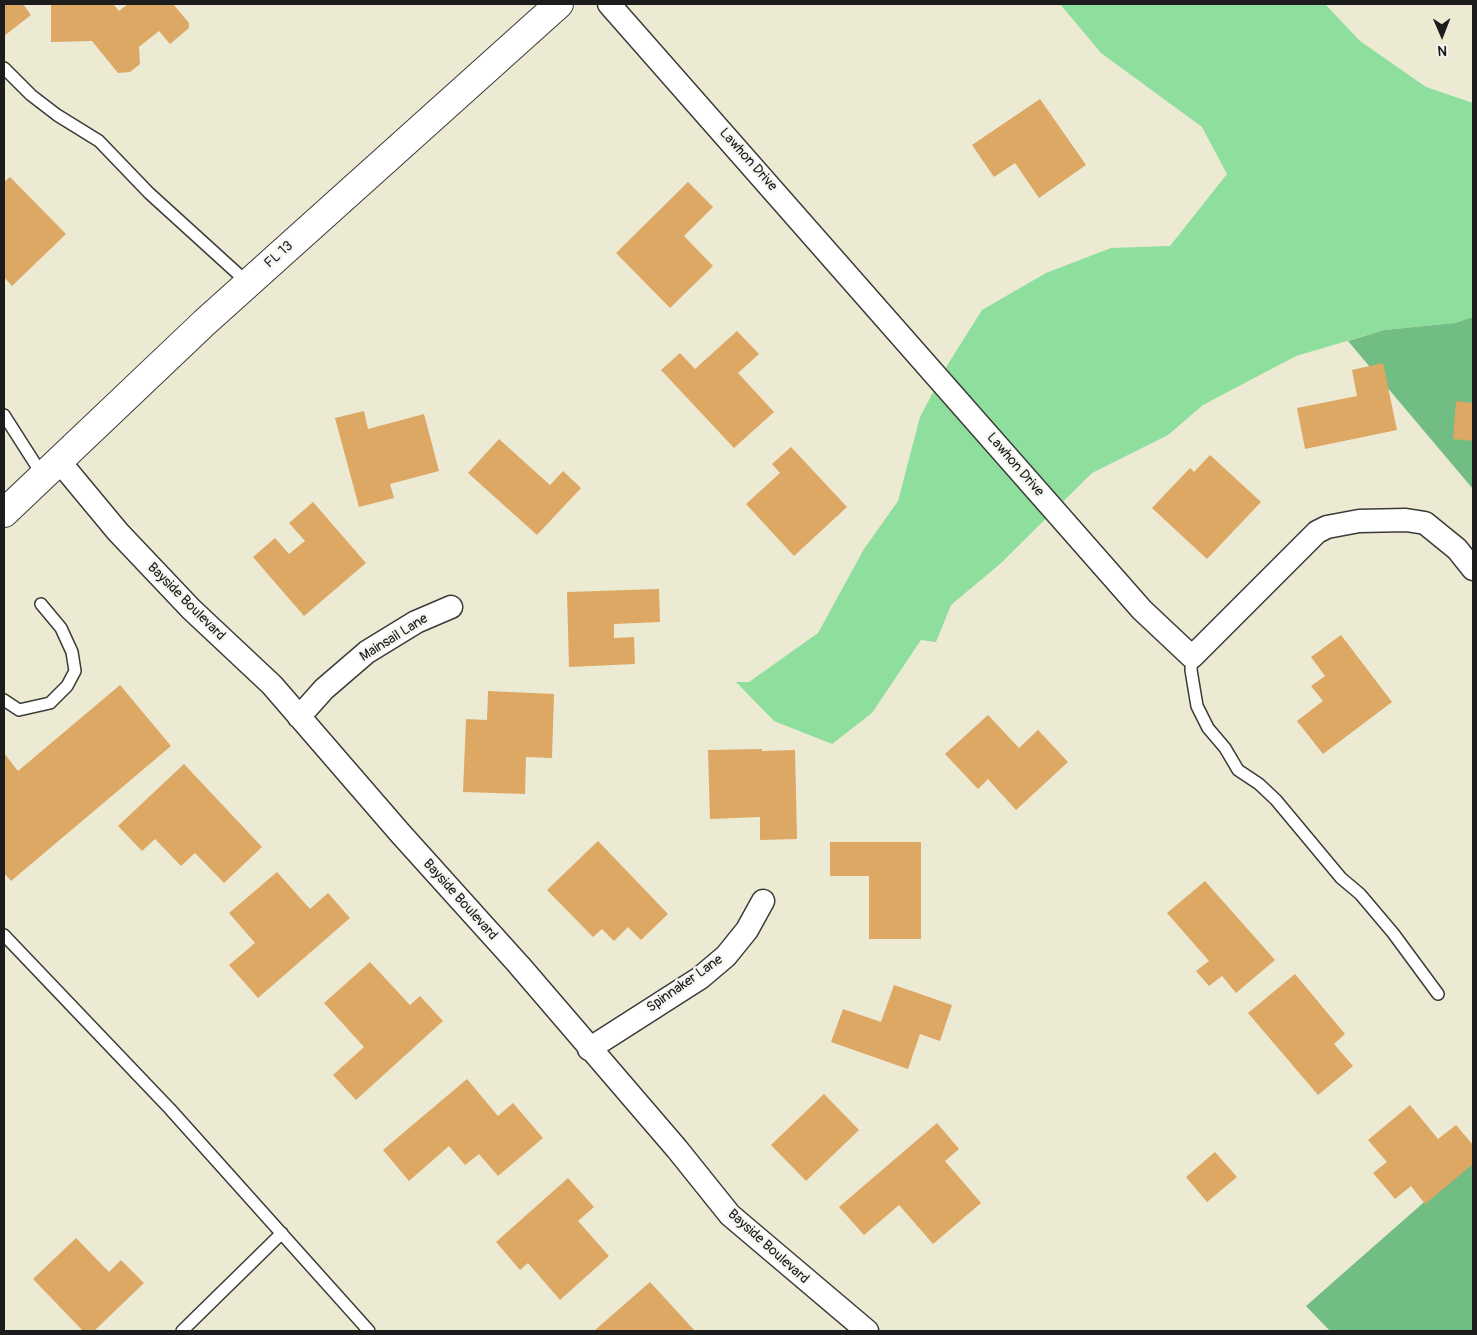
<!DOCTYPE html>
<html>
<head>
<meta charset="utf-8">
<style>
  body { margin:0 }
  #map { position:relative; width:1477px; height:1335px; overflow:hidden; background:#edead4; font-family:Pangolin,sans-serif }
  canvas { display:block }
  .frame { position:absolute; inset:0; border:5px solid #1c1c1c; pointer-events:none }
  .north { position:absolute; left:1417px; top:10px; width:50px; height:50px; -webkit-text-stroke:4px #f6f6f2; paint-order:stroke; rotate:179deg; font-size:14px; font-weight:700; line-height:20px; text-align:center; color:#1c1c1c }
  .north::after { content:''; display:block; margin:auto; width:18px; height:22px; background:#1c1c1c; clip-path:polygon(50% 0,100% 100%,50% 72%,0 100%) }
</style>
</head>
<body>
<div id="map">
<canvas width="1477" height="1335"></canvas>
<div class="frame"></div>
<div class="north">N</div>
</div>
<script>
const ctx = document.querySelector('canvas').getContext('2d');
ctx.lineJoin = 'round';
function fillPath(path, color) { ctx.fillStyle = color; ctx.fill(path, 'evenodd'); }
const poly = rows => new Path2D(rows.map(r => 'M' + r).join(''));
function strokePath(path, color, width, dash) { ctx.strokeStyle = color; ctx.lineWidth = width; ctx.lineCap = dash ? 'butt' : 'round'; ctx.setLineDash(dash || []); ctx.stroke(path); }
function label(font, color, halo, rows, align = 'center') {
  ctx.font = font + ' Pangolin,sans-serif'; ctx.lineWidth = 5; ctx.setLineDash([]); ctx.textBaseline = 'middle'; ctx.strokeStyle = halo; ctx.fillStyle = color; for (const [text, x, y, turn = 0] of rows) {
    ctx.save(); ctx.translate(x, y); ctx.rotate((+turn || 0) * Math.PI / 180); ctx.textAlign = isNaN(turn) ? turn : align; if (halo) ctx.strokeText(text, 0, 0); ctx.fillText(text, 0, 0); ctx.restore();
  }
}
const green = poly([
  [1060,4,1325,4,1360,41,1426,87,1473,103,1473,317,1455,323,1384,330,1296,356,1203,405,1168,435,1092,473,1000,564,951,605,936,642,921,640,872,713,832,744,774,721,736,682,749,682,818,633,864,549,898,501,920,417,948,364,982,310,1046,273,1111,248,1170,246,1227,174,1202,127,1101,53]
]);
const forest = poly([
  [1473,317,1473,489,1348,341,1384,330,1455,323],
  [1473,1159,1473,1331,1330,1331,1306,1306]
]);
const building = poly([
  [4,4,23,4,31,15,4,36],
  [51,4,113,4,119,11,128,4,173,4,189,23,189,28,170,44,159,31,139,47,140,64,130,72,118,73,92,41,51,42],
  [1040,99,1086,165,1039,198,1015,163,994,177,972,145],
  [10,177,66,234,12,286,4,277,4,182],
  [688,182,713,207,684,236,713,266,670,308,616,253],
  [737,331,759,354,738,373,774,412,734,448,661,370,680,353,695,369],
  [1383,363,1397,430,1305,449,1297,408,1357,396,1352,370],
  [1456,401,1473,403,1473,441,1453,439],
  [364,411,368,429,424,414,439,471,390,484,394,498,359,507,335,418],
  [499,439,550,485,563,471,581,488,537,535,468,473],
  [791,447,847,507,794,556,746,504,780,473,772,464],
  [1210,455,1261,502,1207,559,1152,508,1190,468,1194,472],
  [313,502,366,563,304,616,253,557,275,538,289,554,305,541,289,523],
  [659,589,660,622,614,624,614,638,634,637,635,664,569,667,567,592],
  [1341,635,1392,702,1323,754,1297,721,1323,701,1311,686,1325,676,1311,657],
  [120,685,171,746,11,881,4,873,4,753,18,771],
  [488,691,554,694,552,758,526,757,525,794,463,792,466,719,487,720],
  [988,715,1019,748,1038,730,1068,762,1016,810,988,779,978,789,945,754],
  [762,749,762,751,795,750,797,839,760,840,760,817,710,819,708,750],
  [184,764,262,847,224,883,195,853,181,866,155,839,142,851,118,826],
  [598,841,668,914,641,940,628,927,614,941,602,929,593,937,547,890],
  [830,842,921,842,921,939,869,939,869,876,830,876],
  [277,872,310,909,328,893,350,918,258,998,229,965,255,943,229,913],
  [1205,881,1275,960,1236,993,1222,976,1209,986,1196,971,1209,961,1167,913],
  [370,962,410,1005,420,996,443,1021,356,1100,333,1075,364,1047,324,1003],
  [1295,974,1345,1034,1334,1044,1353,1066,1318,1095,1248,1013],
  [894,985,952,1005,940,1041,920,1034,908,1069,831,1042,843,1009,881,1022],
  [467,1079,498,1116,513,1103,543,1138,498,1176,479,1154,465,1165,449,1146,409,1181,383,1150],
  [824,1094,859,1130,806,1181,771,1145],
  [1410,1105,1438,1139,1456,1125,1473,1145,1473,1164,1425,1204,1411,1186,1395,1199,1373,1173,1387,1162,1368,1140],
  [937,1123,959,1149,945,1161,981,1203,933,1244,899,1205,864,1235,839,1207],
  [1215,1152,1237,1177,1207,1202,1186,1177],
  [568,1178,594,1207,578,1221,609,1256,560,1300,528,1263,520,1270,496,1242],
  [76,1238,109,1272,121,1260,144,1283,94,1331,83,1331,33,1279],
  [650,1282,695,1331,594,1331]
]);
const service = poly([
  [4,68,31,95,57,115,99,141,149,193,248,283],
  [4,415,43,476],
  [1192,657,1191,670,1197,706,1208,728,1225,748,1238,770,1259,784,1276,800,1341,878,1360,894,1393,933,1438,994],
  [4,700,19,710,50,703,67,686,75,671,72,652,61,628,41,604],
  [4,935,170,1109,369,1331],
  [182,1331,282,1233]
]);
const minor = poly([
  [609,4,1142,610,1192,657,1317,532,1327,527,1359,521,1406,520,1425,523,1457,549,1473,569],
  [59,461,118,532,191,609,272,685,400,833,519,965,677,1149,730,1215,867,1331],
  [299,717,324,689,367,652,416,622,451,607],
  [589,1049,700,978,726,956,747,930,763,901]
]);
const secondary = poly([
  [4,513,204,323,559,4]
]);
const streetNames = [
  ["Lawhon Drive",748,160,48],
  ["FL 13",279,255,-42],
  ["Lawhon Drive",1015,465,49],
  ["Bayside Boulevard",186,602,45],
  ["Mainsail Lane",394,638,-32],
  ["Bayside Boulevard",460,900,48],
  ["Spinnaker Lane",685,984,-35],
  ["Bayside Boulevard",768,1247,42]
];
fillPath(green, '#8ede9d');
fillPath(forest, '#72bd84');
fillPath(building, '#dda764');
strokePath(service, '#3b3b38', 14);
strokePath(minor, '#3b3b38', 25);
strokePath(secondary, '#3b3b38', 30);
strokePath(service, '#fff', 11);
strokePath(minor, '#fff', 22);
strokePath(secondary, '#fff', 28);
label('14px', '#1c1c1c', '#f6f6f2', streetNames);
</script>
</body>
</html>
